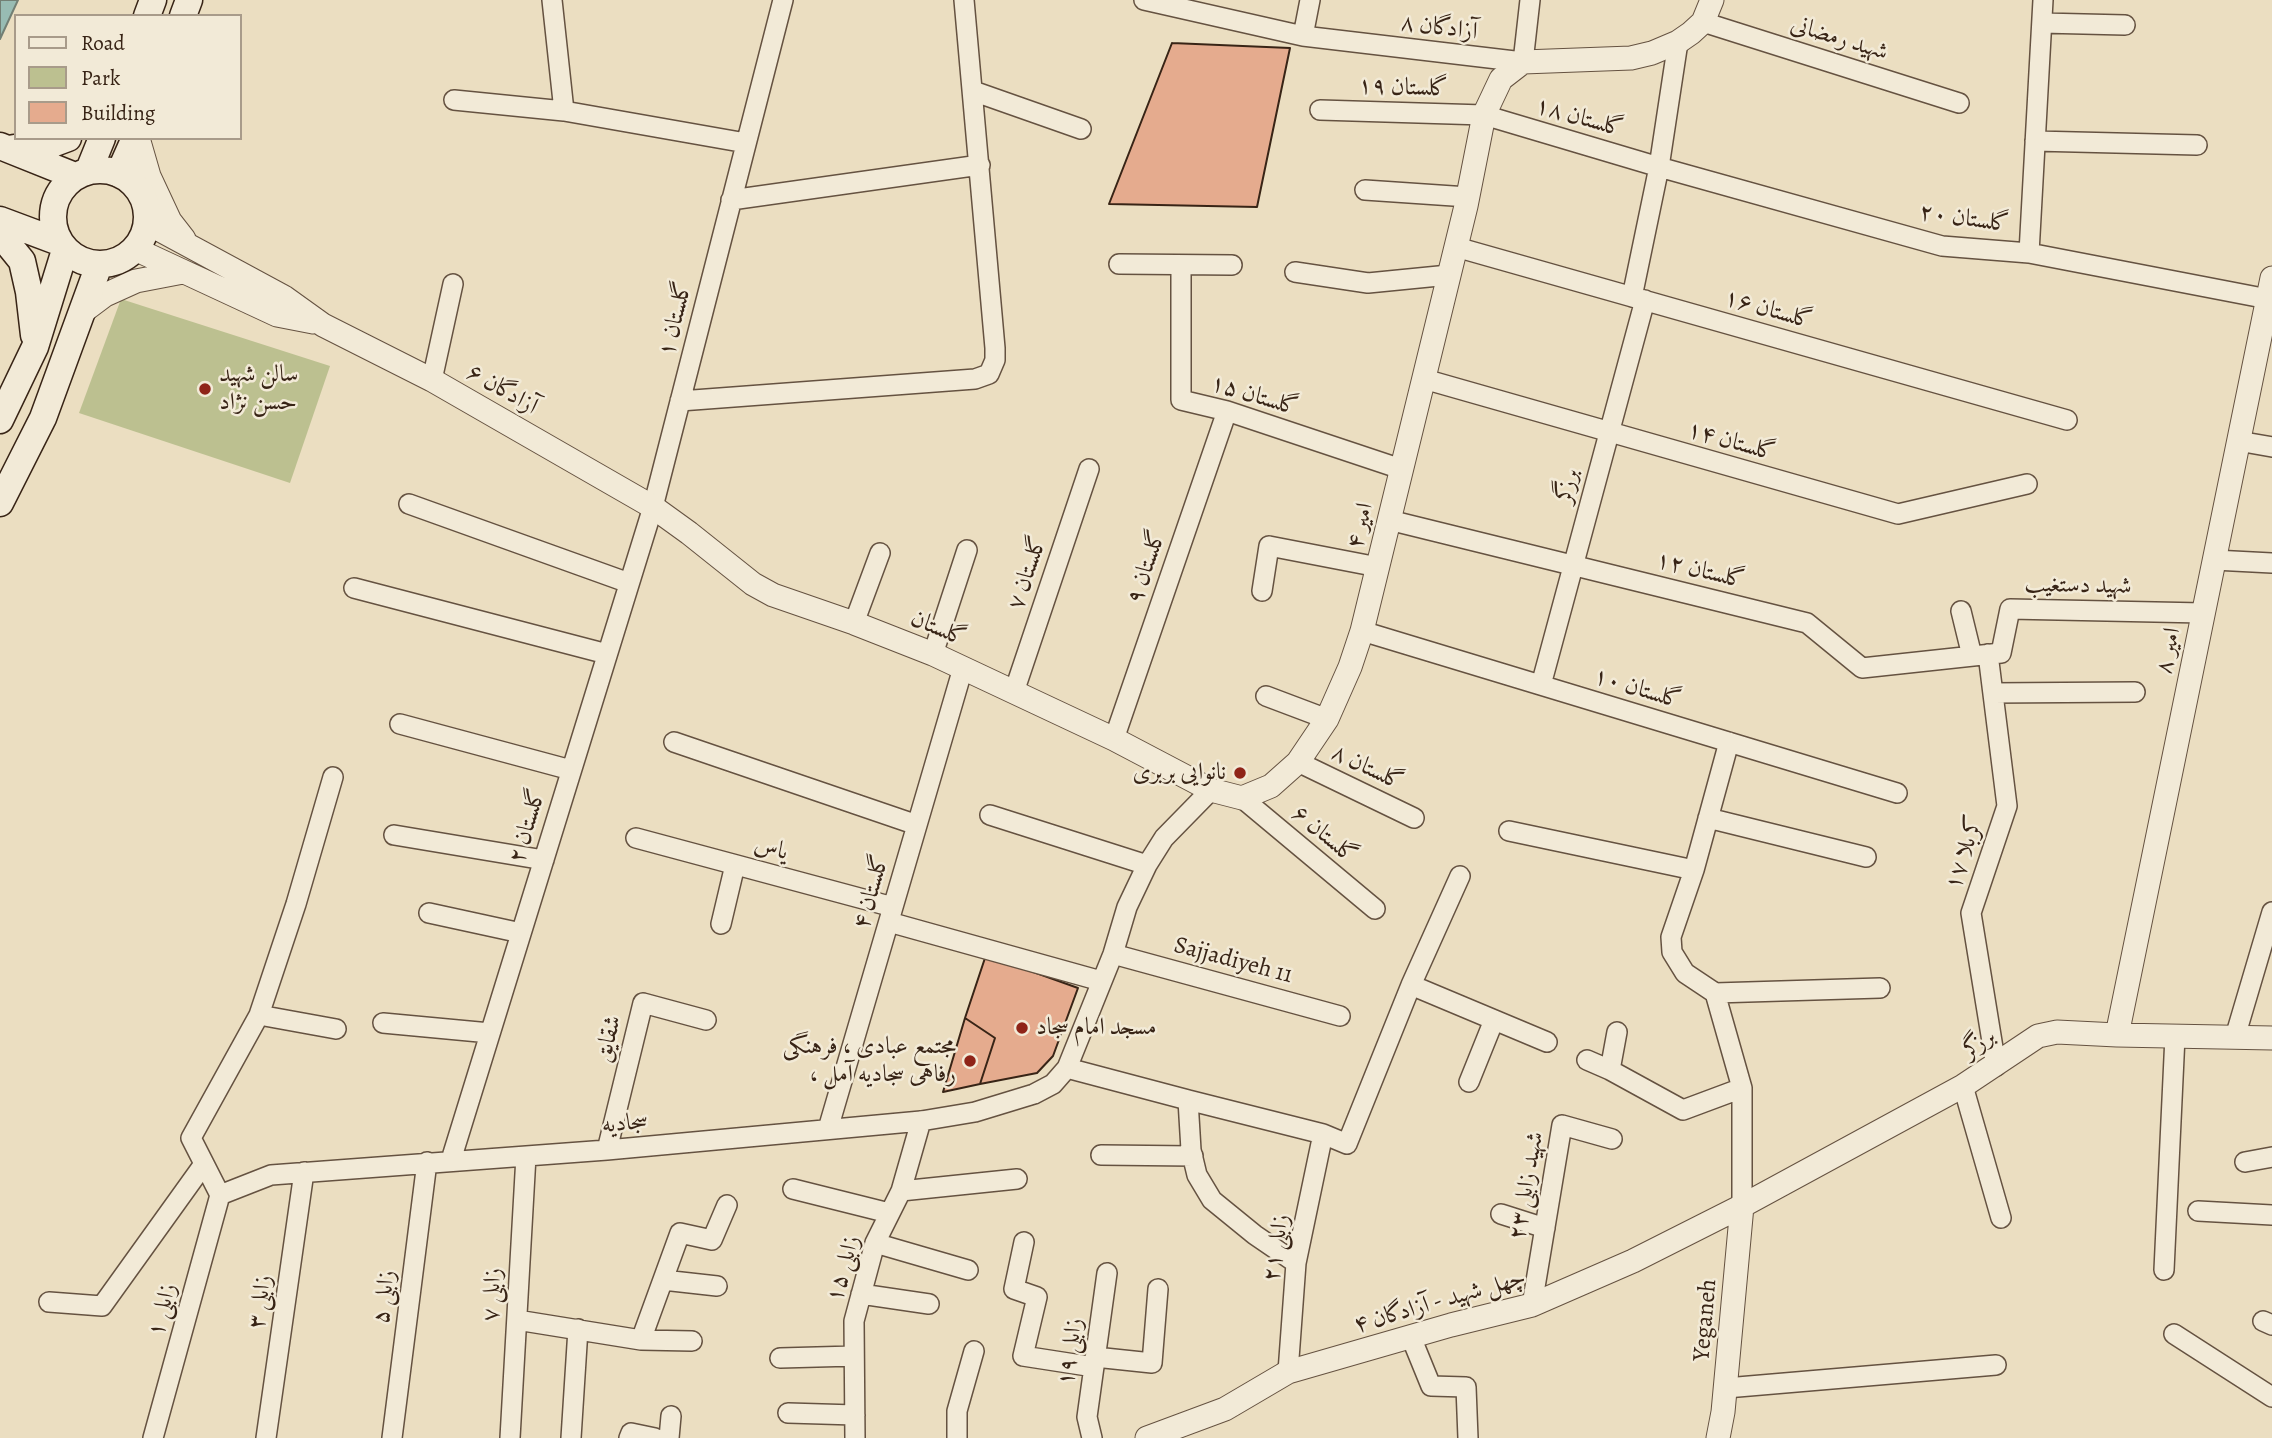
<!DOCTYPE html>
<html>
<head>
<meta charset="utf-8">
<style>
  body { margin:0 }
  #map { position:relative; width:2272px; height:1438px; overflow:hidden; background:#ebdec1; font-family:Alegreya,serif }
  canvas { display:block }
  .legend { position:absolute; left:14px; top:14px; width:228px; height:126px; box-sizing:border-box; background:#f2ead7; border:2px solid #a89b8a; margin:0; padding:9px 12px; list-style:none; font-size:21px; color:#382416 }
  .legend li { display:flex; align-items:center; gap:14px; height:35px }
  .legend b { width:35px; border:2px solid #a89b8a }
</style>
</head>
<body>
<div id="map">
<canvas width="2272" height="1438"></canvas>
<ul class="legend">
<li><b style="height:9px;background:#f2ead7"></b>Road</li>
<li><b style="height:19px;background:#bcc090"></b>Park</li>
<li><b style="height:19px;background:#e5ab8e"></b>Building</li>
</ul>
</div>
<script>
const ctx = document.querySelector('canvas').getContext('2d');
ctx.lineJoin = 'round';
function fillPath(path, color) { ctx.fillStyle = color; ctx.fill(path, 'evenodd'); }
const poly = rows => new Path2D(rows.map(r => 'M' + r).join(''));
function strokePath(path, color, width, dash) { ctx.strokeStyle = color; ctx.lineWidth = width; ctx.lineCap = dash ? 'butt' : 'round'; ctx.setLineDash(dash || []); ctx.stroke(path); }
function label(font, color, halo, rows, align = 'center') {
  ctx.font = font + ' Alegreya,Amiri,serif'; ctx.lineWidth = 5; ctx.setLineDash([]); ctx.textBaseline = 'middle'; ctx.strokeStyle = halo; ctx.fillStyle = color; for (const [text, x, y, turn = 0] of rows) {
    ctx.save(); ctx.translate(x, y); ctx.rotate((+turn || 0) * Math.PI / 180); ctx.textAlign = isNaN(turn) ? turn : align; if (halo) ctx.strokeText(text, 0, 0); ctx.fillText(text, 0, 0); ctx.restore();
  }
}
const green = poly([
  [121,299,330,366,290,483,79,413]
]);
const water = poly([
  [0,0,18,0,0,39,0,0]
]);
const building = poly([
  [1172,43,1290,48,1257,207,1109,204,1172,43],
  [986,955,1078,988,1053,1056,1037,1073,980,1084,995,1038,965,1018,986,955],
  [965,1018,995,1038,980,1084,943,1092,965,1018]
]);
const minor = poly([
  [552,0,564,111,746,143],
  [1144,0,1303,36],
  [1310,0,1303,36,1523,62,1530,0],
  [1703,22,1959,103],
  [2042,23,2125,25],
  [973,91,1081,129],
  [454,100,564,111],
  [1320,110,1484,115,1659,167,1942,246,2029,253,2268,299],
  [2035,141,2197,145],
  [1365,190,1468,197],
  [731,200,980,165],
  [1456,247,2067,420],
  [2029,253,2043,0],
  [1119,264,1232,265],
  [1181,265,1181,400,1227,411,1401,469],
  [1295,272,1368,283,1449,275],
  [1632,297,1659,167,1678,42],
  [1424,379,1898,514,2027,484],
  [432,380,453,284],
  [680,401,975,379,989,374,995,360,995,348,964,0],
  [2238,441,2272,447],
  [409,504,629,583],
  [1389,520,1807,623,1862,668,2001,653,2010,609,2203,613],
  [2214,560,2272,563],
  [354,588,607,654],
  [1262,591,1269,546,1378,567],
  [1961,611,1972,656],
  [854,623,880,553],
  [1362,631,1897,793],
  [933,654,967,550],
  [1988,654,2007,806,1971,913,1996,1066],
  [1541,685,1645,300],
  [1014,692,1089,469],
  [1993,693,2135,692],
  [1266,696,1327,719],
  [400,724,571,770],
  [1114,739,1227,411],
  [674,742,917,825],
  [1729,742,1694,870,1671,937,1672,952,1685,973,1715,993,1880,988],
  [1298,762,1414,818],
  [1242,798,1375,909],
  [990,815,1147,865],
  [1708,818,1866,857],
  [1509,831,1694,870],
  [394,835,544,860],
  [636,838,893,907],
  [429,913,521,933],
  [889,922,1101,981],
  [721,924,735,865],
  [1113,954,1340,1016],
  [1411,985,1547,1042],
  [1715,993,1742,1088,1742,1206],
  [259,1015,336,1029],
  [383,1023,490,1033],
  [2235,1037,2272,912],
  [1587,1060,1610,1070,1683,1110,1742,1088],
  [1067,1068,1188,1100,1191,1150,1197,1175,1212,1200,1255,1235,1296,1263],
  [1610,1070,1617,1032],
  [1469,1082,1494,1020],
  [1963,1086,2001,1218],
  [1188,1100,1323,1134,1347,1144,1411,985,1460,876],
  [828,1129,963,668],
  [607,1150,643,1003,706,1020],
  [1101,1155,1193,1156],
  [451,1160,653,507,783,0],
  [2245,1162,2272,1157],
  [793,1189,889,1213],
  [901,1191,1017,1179],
  [220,1195,271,1175,607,1150,921,1121,975,1112,1034,1094,1053,1084,1067,1068,1113,954,1127,907,1147,865,1164,838,1211,790],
  [220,1195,191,1138,259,1015,296,904,333,777],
  [2198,1211,2272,1215],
  [1501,1214,1545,1228],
  [1024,1242,1014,1289,1037,1297,1023,1356,1094,1367],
  [875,1243,968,1270],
  [2164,1270,2175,1036],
  [663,1280,717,1286],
  [861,1294,929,1304],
  [49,1302,102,1306,204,1164],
  [1532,1305,1562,1125,1612,1139],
  [517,1320,641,1340,692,1341],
  [2263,1321,2272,1325],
  [2174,1334,2272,1397],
  [1411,1337,1431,1386,1466,1387,1468,1438],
  [641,1340,680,1233,712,1240,727,1205],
  [1095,1357,1152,1363,1158,1289],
  [780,1358,854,1356],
  [1288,1372,1296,1263,1323,1134],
  [1726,1388,1996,1365],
  [788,1413,855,1415],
  [153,1438,220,1195],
  [266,1438,304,1172],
  [392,1438,427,1162],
  [510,1438,526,1156],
  [571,1438,578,1329],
  [629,1438,631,1433,655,1438],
  [669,1438,671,1416],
  [855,1438,854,1321,875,1243,901,1191,921,1121],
  [957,1438,957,1411,974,1351],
  [1092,1438,1087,1417,1107,1273]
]);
const tertiary = poly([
  [138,138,149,176,170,221,184,239],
  [147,223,284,297,323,325,432,380,653,507,689,533,753,584,773,595,854,623,933,654,1114,739,1211,790,1242,798,1271,786,1298,762,1327,719,1350,667,1362,631,1466,206,1484,115,1501,79,1523,62,1631,58,1652,53,1678,42,1691,33,1703,22,1712,0],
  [135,249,277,315,313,322],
  [81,313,105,295,136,281,183,272],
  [2117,1035,2272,278],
  [1147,1438,1225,1409,1288,1372,1451,1325,1532,1305,1633,1261,1742,1206,1963,1086,2038,1036,2057,1032,2117,1035,2272,1038],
  [1718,1438,1723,1412,1742,1206]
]);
const secondary = poly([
  [147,16,153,0],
  [183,16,189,0],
  [0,146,75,176],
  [14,148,36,150,68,138],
  '53 217a47 47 0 1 1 94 0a47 47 0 1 1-94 0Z',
  [89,170,102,138],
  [119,174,135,138],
  [0,220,59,242],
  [0,234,22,261,29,292,34,335],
  [0,420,35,347,65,250],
  [0,503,43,418,99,265]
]);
const markers = [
  [205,389,7,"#8f2418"],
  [1240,773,7,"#8f2418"],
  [1022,1028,7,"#8f2418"],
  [970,1061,7,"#8f2418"]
];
const streetNames = [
  ["آزادگان ۸",1439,28,7],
  ["شهید رمضانی",1839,39,17],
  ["گلستان ۱۹",1403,88,2],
  ["گلستان ۱۸",1579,118,16],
  ["گلستان ۲۰",1964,219,8],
  ["گلستان ۱۶",1768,310,16],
  ["گلستان ۱",676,319,-76],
  ["آزادگان ۶",502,390,30],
  ["گلستان ۱۵",1254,396,17],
  ["گلستان ۱۴",1731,442,16],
  ["برزگر",1568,486,-75],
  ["امیر ۴",1361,526,-76],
  ["گلستان ۹",1147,567,-71],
  ["گلستان ۱۲",1700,571,14],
  ["گلستان ۷",1028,573,-71],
  ["شهید دستغیب",2078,586,1],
  ["گلستان",938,629,23],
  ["امیر ۸",2169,651,-78],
  ["گلستان ۱۰",1637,689,17],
  ["گلستان ۸",1367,768,26],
  ["گلستان ۲",528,826,-73],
  ["گلستان ۶",1324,835,40],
  ["یاس",771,849,15],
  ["کربلا ۱۷",1965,853,-72],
  ["گلستان ۴",872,892,-74],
  ["Sajjadiyeh 11",1233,961,15],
  ["شقایق",609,1039,-76],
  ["برزگر",1979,1044,-34],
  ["سجادیه",625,1124,-5],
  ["شهید زابلی ۲۳",1527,1186,-80],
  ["زابلی ۲۱",1277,1248,-81],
  ["زابلی ۱۵",844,1269,-74],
  ["زابلی ۷",493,1295,-87],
  ["زابلی ۵",385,1297,-83],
  ["زابلی ۳",261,1302,-82],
  ["چهل شهید - آزادگان ۴",1440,1302,-16],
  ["زابلی ۱",163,1310,-75],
  ["Yeganeh",1706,1320,-85],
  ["زابلی ۱۹",1071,1352,-82]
];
const poiNames = [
  ["سالن شهید",219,375],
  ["حسن نژاد",219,403],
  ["نانوایی بربری",1226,773,"right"],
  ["مسجد امام سجاد",1036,1028],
  ["مجتمع عبادی ، فرهنگی",956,1047,"right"],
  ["، رفاهی سجادیه آمل",956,1075,"right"]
];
fillPath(green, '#bcc090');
fillPath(water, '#98bcb3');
strokePath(water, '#727f74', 2);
fillPath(building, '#e5ab8e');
strokePath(building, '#382416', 2);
strokePath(minor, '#655241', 22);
strokePath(tertiary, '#655241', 25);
strokePath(secondary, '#382416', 29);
strokePath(minor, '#f2ead7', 19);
strokePath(tertiary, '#f2ead7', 23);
strokePath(secondary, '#f2ead7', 26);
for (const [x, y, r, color] of markers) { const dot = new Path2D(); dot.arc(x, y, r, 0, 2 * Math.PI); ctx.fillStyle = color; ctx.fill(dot); strokePath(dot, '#f2ead7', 2.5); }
label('24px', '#382416', '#f2ead7', streetNames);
label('24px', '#382416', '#f2ead7', poiNames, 'left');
</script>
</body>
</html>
